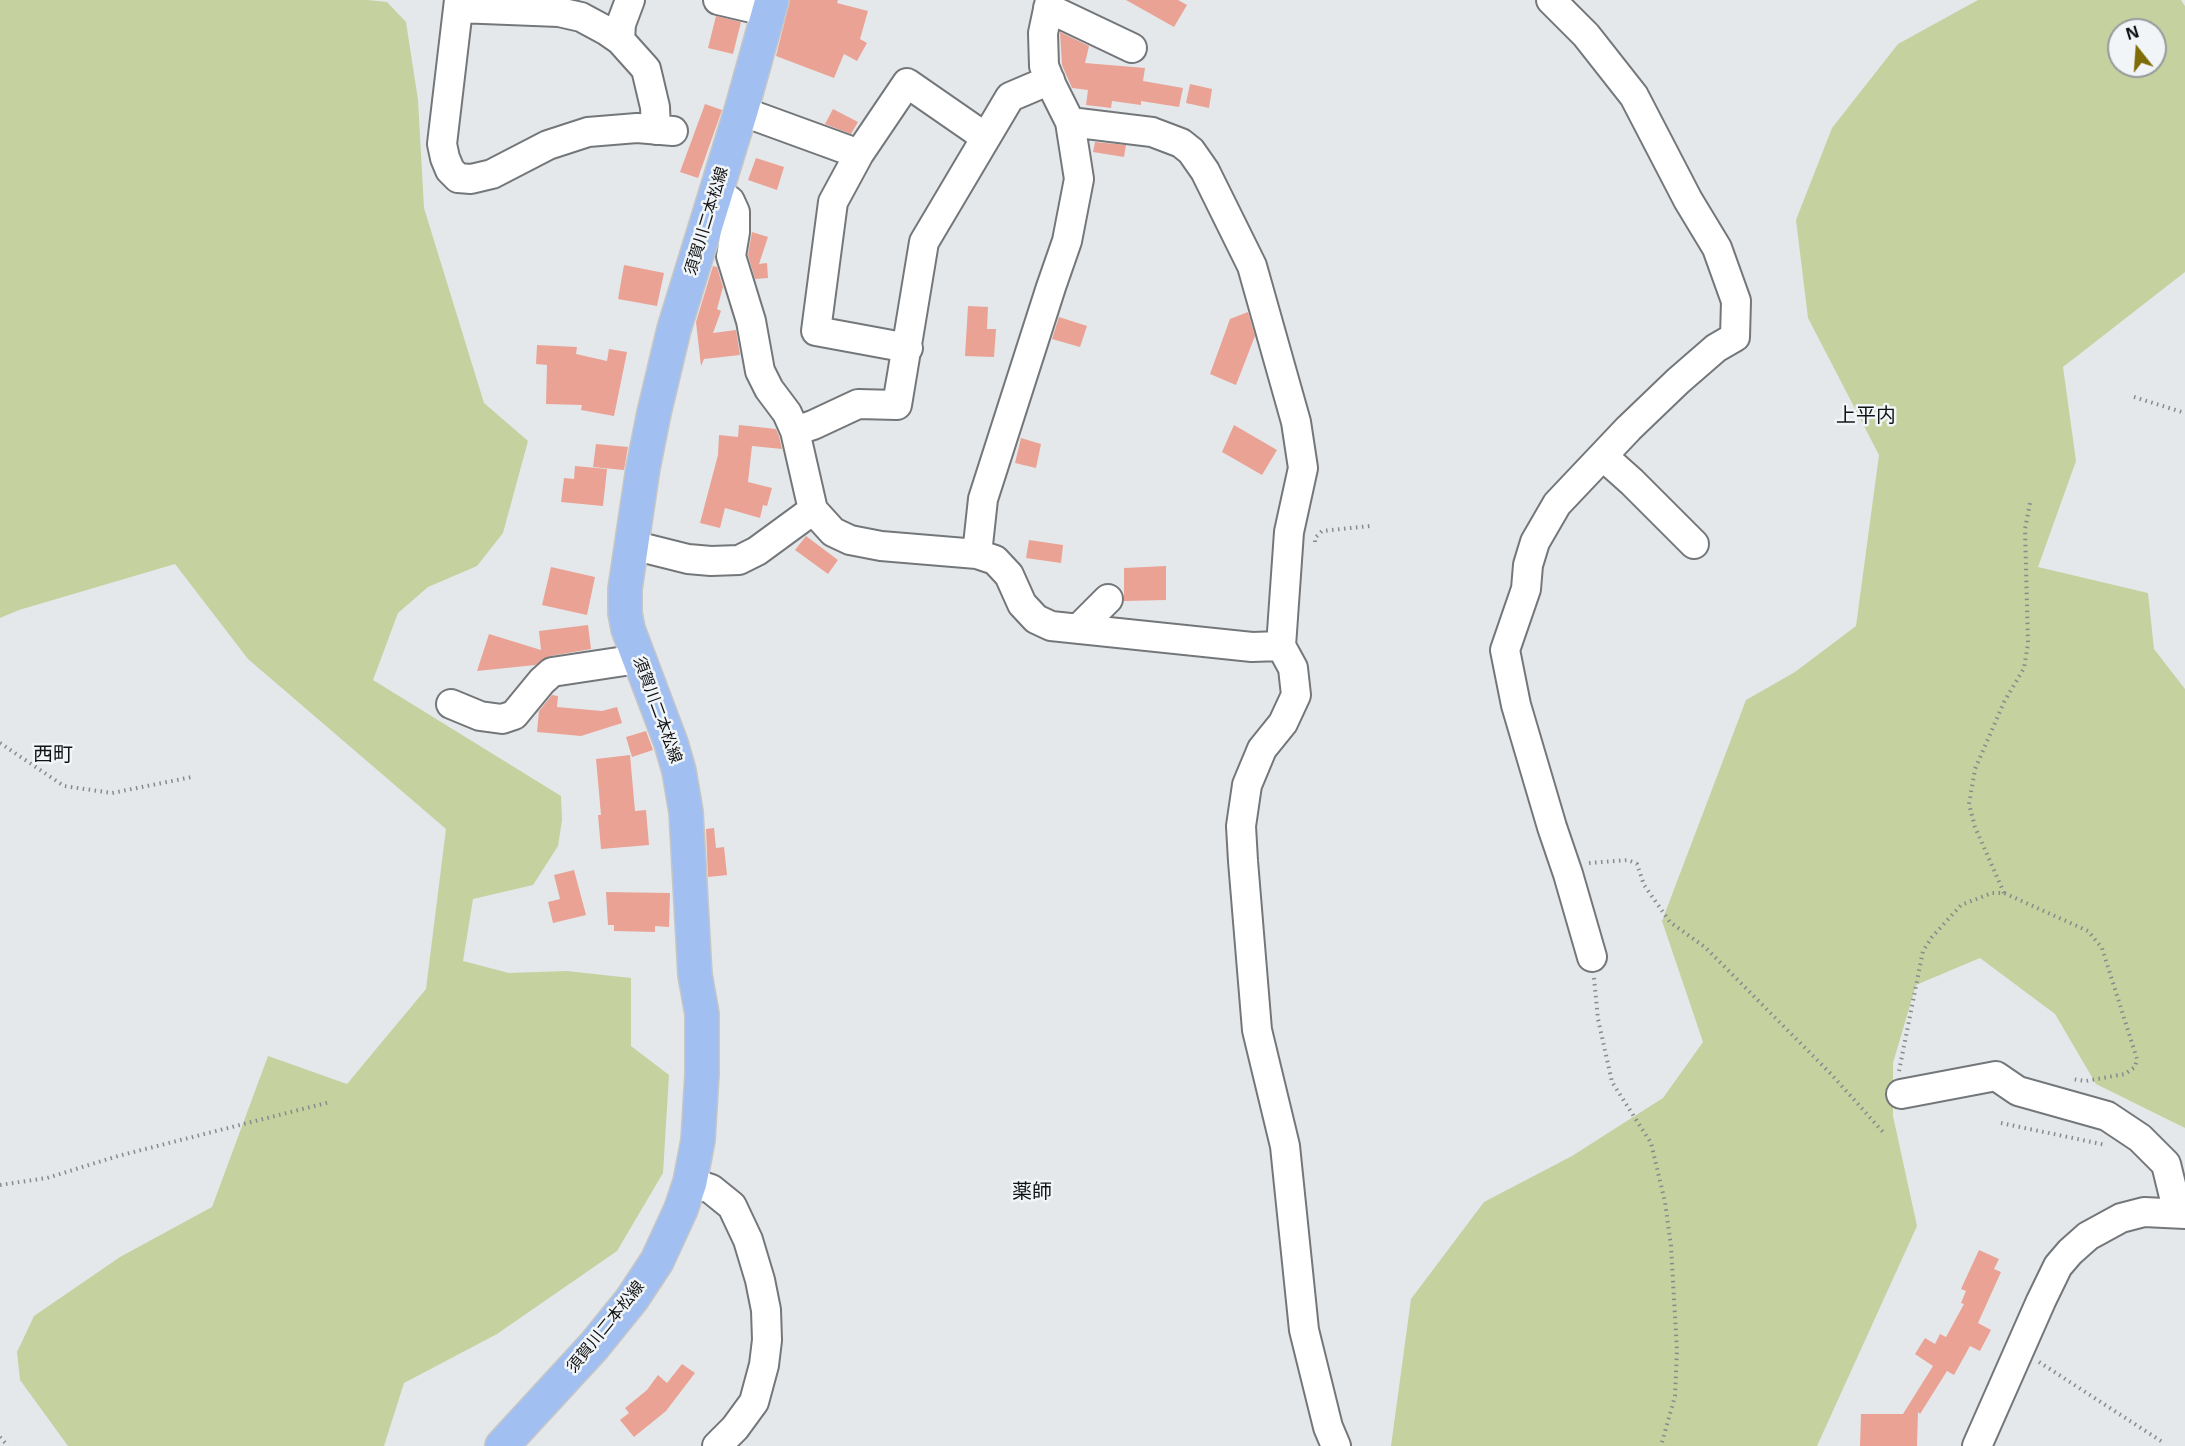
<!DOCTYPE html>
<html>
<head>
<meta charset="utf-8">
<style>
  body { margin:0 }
  #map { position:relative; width:2185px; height:1446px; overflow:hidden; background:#e4e8eb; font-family:"Open Sans",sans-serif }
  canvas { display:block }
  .north { position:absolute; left:2107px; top:18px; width:60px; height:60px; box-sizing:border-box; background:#f1f5f8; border:2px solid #979a9c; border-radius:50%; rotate:343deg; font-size:16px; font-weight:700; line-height:24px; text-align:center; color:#111213 }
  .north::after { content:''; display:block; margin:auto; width:21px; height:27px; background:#7f6c07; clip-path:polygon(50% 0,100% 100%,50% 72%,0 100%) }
</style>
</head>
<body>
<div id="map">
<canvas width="2185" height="1446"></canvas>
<div class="north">N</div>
</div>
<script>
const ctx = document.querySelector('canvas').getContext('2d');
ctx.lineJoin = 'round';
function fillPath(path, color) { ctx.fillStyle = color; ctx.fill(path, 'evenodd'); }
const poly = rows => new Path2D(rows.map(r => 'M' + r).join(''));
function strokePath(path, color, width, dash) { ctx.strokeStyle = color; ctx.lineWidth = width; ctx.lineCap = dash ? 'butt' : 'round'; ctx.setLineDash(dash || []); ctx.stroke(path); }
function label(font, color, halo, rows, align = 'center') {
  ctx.font = font + ' "Open Sans","Noto Sans JP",sans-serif'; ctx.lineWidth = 5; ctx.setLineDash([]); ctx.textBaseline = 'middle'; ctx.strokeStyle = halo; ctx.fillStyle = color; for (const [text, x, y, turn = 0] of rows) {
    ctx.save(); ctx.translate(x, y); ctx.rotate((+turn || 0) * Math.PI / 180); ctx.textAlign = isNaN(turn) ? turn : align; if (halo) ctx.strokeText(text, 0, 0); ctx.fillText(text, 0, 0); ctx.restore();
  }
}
const green = poly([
  [0,0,368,0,387,2,406,22,418,100,424,208,484,403,528,441,503,533,477,566,428,587,398,613,373,680,561,796,562,820,558,846,533,885,473,899,463,961,509,973,567,971,631,978,631,1046,669,1075,663,1173,617,1251,497,1334,404,1383,384,1446,68,1446,20,1380,17,1352,34,1316,120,1257,212,1207,268,1056,347,1084,426,989,446,829,248,659,175,564,19,610,0,618],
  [1978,0,2181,0,2185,6,2185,272,2063,367,2076,461,2038,567,2148,593,2154,649,2185,689,2185,1128,2096,1084,2055,1014,1980,958,1916,985,1893,1063,1893,1116,1917,1226,1817,1446,1391,1446,1411,1299,1484,1202,1572,1156,1663,1098,1703,1042,1662,921,1746,700,1795,672,1856,626,1879,455,1808,318,1796,220,1832,128,1898,44],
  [2119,30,2155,30,2155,66,2119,66]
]);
const building = poly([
  [790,0,838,0,837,3,868,11,860,39,867,43,857,61,844,54,834,78,776,56],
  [1126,0,1178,0,1187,5,1174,27],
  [716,16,741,22,733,54,708,48],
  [1060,32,1089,46,1085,63,1145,68,1143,81,1183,88,1179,107,1141,101,1141,105,1112,101,1111,108,1086,105,1088,90,1072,88,1062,65],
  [1190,84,1212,89,1209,108,1186,103],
  [705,104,722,110,698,178,680,172],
  [833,109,858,122,851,134,825,124],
  [1095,142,1126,145,1124,157,1093,152],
  [756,158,784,167,777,190,748,180],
  [752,232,768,237,759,264,767,263,768,278,755,279,748,255],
  [624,265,664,273,657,306,618,299],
  [713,266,717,267,723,287,717,309,721,311,713,333,736,330,740,355,704,359,701,366,696,322],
  [968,306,988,307,987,329,996,329,994,357,965,356],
  [1248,312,1255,336,1236,385,1210,374,1230,319],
  [1059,317,1087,326,1080,347,1052,339],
  [537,345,577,347,576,354,607,361,609,349,627,352,614,416,581,410,582,405,546,404,547,365,536,364],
  [739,425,776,429,779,436,782,449,752,446,748,482,772,488,767,506,763,505,760,518,725,508,720,528,700,523,718,455,719,435,738,437],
  [1234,425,1277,450,1262,475,1222,452],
  [1021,438,1041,444,1036,468,1015,463],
  [596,444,628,447,624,470,593,467],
  [575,466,607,469,603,506,561,502,564,478,574,479],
  [806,536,838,560,828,574,795,550],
  [1029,540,1063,545,1061,563,1026,558],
  [1166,566,1166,600,1124,601,1124,568],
  [551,567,595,577,587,615,542,605],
  [588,625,591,649,550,656,535,665,477,671,489,634,541,650,539,631],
  [552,695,558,696,557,707,602,711,617,707,622,723,581,736,537,732,539,711],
  [646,731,653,750,632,757,626,737],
  [630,755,635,811,646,810,649,845,601,849,598,815,601,815,596,759],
  [714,828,716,848,724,847,727,875,708,877,706,829],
  [574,870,586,915,553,923,548,902,560,899,554,875],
  [606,892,670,893,669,927,655,926,655,932,614,931,614,925,608,925],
  [1979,1250,1999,1259,1994,1269,2001,1272,1978,1323,1991,1330,1980,1351,1970,1346,1954,1375,1947,1371,1920,1414,1918,1412,1917,1446,1860,1446,1861,1414,1903,1414,1933,1366,1915,1354,1925,1338,1935,1344,1940,1334,1946,1337,1964,1304,1961,1303,1966,1291,1961,1289],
  [682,1364,695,1373,666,1411,634,1437,620,1420,629,1413,625,1408,647,1390,658,1375,667,1383]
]);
const path = poly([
  [2134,397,2185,413],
  [1315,542,1315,538,1322,531,1370,526],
  [0,743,64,786,112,793,192,777],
  [1589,863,1628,860,1637,864,1644,885,1670,922,1706,948,1831,1074,1883,1132],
  [2004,893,1975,827,1969,804,1975,769,2004,702,2024,668,2028,644,2025,529,2030,503],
  [1594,978,1598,1019,1612,1082,1651,1143,1665,1202,1671,1246,1677,1351,1675,1396,1661,1446],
  [1899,1071,1923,951,1932,937,1961,905,1992,893,2004,893,2088,931,2102,948,2137,1059,2135,1067,2125,1074,2086,1081,2072,1079],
  [2001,1123,2106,1145],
  [0,1185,47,1178,118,1156,330,1102],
  [2039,1362,2164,1443],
  [0,1437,8,1446]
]);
const minor = poly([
  [459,0,442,144,445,158,450,170,458,178,471,179,492,174,548,145,588,132,637,128,673,131],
  [718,0,769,12],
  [1551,0,1586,35,1634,96,1688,200,1717,248,1736,301,1735,337,1716,348,1678,381,1629,428,1557,504,1535,542,1528,565,1526,589,1505,650,1516,705,1552,827,1568,874,1592,957],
  [458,8,559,12,581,17,607,31,620,40,646,69,655,107,656,130],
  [1048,8,1132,48],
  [620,40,621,24,630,0],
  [741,111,859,154],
  [716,191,730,201,735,212,735,232,731,256,751,321,760,371,769,389,787,413,795,431,813,510],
  [908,348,816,331,833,202,859,154,907,83,985,137],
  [795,431,813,425,858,404,897,405,924,242,1010,97,1050,80],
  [1604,457,1632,482,1694,544],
  [632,545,688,559,711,561,739,560,757,551,813,510,833,532,850,540,881,546,977,554,983,499,1051,287,1067,241,1079,179,1070,122,1052,86,1044,66,1043,33,1050,0],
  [977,554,995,560,1009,575,1022,604,1036,619,1051,626,1252,647,1281,646,1289,532,1303,468,1296,422,1252,266,1205,171,1191,151,1181,143,1152,132,1070,122],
  [1078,629,1108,599],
  [1281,646,1293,668,1296,695,1283,723,1262,749,1247,785,1241,826,1243,861,1257,1030,1285,1146,1304,1330,1328,1427,1336,1446],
  [451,704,480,716,502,719,514,715,542,681,552,672,638,659],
  [1901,1094,1996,1076,2018,1091,2107,1116,2140,1138,2166,1164,2178,1213],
  [690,1182,711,1189,732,1206,748,1240,760,1280,766,1310,767,1340,764,1365,754,1402,735,1428,717,1446],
  [1977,1446,2041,1301,2058,1266,2070,1252,2088,1236,2121,1218,2144,1212,2185,1214]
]);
const major = poly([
  [502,1446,594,1346,632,1299,657,1261,681,1209,690,1182,698,1140,702,1074,702,1014,695,975,686,812,679,771,671,743,628,629,625,613,625,589,643,468,654,413,674,329,741,111,772,0]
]);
const streetNames = [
  ["須賀川二本松線",707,221,-73],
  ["須賀川二本松線",657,710,70],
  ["須賀川二本松線",606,1327,-51]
];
const quarterNames = [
  ["上平内",1866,416],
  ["西町",53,755],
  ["薬師",1032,1192]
];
fillPath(green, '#c5d19f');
fillPath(building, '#eaa295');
strokePath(minor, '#74777a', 32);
strokePath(major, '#c6c6c6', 36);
strokePath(path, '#888a8c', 4, [1.5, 4.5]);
strokePath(minor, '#fff', 28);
strokePath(major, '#a1c0f1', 33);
label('16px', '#111213', '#f1f5f8', streetNames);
label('20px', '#111213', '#f1f5f8', quarterNames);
</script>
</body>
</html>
